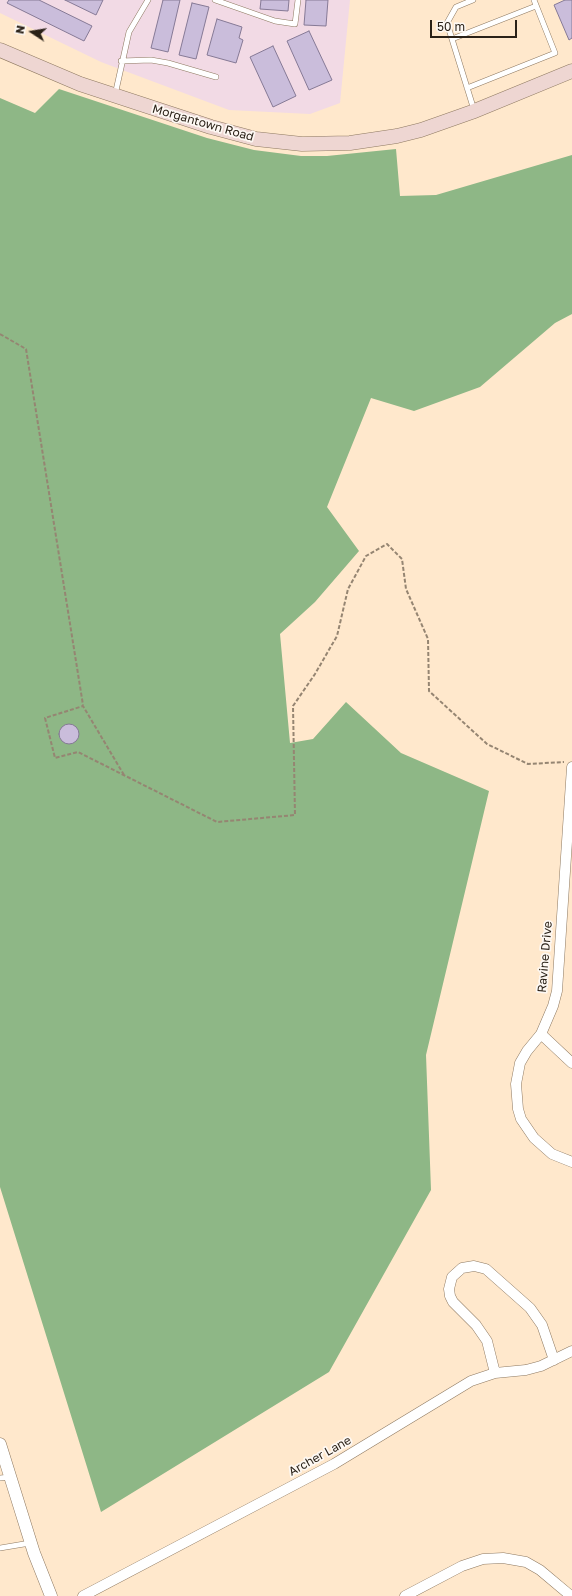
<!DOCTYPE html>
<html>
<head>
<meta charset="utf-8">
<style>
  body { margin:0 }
  #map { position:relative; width:572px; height:1596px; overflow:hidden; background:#ffe8cc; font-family:"Golos Text",sans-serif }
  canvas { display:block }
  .north { position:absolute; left:12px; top:12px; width:40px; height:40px; -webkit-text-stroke:3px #fdf8f3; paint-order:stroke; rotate:282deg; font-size:11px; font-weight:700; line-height:16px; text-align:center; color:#2a2117 }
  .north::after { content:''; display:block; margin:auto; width:14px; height:18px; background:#2a2117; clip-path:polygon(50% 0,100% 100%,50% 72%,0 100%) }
  .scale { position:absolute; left:430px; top:20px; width:87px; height:18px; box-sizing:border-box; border:2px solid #2a2117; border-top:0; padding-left:5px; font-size:12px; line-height:14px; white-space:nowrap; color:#2a2117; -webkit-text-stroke:3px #fdf8f3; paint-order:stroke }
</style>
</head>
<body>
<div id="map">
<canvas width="572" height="1596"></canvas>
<div class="north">N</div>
<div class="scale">50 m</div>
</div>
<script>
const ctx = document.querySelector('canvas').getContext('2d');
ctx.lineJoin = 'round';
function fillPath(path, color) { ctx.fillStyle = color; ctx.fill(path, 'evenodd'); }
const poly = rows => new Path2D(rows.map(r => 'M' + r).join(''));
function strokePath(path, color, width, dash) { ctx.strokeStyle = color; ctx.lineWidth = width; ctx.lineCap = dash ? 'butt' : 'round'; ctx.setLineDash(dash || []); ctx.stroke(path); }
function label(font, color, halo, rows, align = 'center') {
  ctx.font = font + ' "Golos Text",sans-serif'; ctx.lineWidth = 3.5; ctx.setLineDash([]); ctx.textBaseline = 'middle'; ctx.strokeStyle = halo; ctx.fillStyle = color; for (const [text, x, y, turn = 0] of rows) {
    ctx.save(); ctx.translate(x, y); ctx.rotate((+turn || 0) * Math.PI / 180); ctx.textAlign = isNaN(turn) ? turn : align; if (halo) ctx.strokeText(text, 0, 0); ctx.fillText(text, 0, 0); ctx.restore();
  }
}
const commercial = poly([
  [0,0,350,0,340,103,310,114,229,110,101,62,0,13]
]);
const forest = poly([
  [59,89,207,138,254,150,301,156,327,156,396,149,400,196,436,195,572,155,572,314,555,323,480,387,414,411,371,398,327,507,359,551,315,602,280,634,290,743,313,739,346,702,401,753,489,791,426,1055,431,1190,329,1372,101,1512,0,1187,0,98,35,113]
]);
const building = poly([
  [9,0,39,0,92,26,84,41,7,3,9,0],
  [65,0,103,0,96,15,65,0],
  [163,0,180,0,168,52,151,48,163,0],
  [261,0,289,0,288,11,260,9,261,0],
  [306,0,328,0,326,26,304,25,306,0],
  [565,0,572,0,572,38,569,40,554,5,565,0],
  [192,3,209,7,196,59,179,55,192,3],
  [217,19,242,27,239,38,243,40,236,63,207,55,217,19],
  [309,31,332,80,309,90,287,41,309,31],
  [273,46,296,96,273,107,250,57,273,46],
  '59 734a10 10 0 1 1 20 0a10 10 0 1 1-20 0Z'
]);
const path = poly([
  [0,334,26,349,83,705],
  [124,775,83,706,45,718,55,758,78,752,217,822,295,815,293,706,315,674,337,636,348,589,366,556,387,544,402,559,406,589,428,639,429,691,487,744,528,764,564,762]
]);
const service = poly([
  [215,0,275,21,295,24,298,0],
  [473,0,456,7,447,23,474,110],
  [452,39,536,6],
  [121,61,151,60,168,63,216,77],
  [467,88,555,53,534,0],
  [115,95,129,32,148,0],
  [0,1478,10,1477],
  [0,1548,30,1543]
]);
const minor = poly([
  [572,767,557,991,553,1006,541,1034,527,1051,520,1063,516,1084,518,1109,521,1119,534,1138,552,1154,572,1162],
  [541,1034,572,1063],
  [495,1373,487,1341,476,1325,453,1302,450,1296,449,1289,452,1277,462,1268,474,1266,486,1269,530,1308,542,1325,554,1360],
  [83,1596,334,1464,471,1381,495,1373,526,1370,541,1366,572,1351],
  [405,1596,462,1566,483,1559,503,1558,526,1562,540,1570,571,1596]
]);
const tertiary = poly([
  [0,1444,34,1553,51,1596]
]);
const secondary = poly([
  [0,50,80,84,211,127,256,139,302,144,350,143,397,136,421,130,472,112,572,71]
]);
const streetNames = [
  ["Morgantown Road",203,123,16],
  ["Ravine Drive",545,957,-85],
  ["Archer Lane",320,1456,-29]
];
fillPath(commercial, '#f2dae5');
fillPath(forest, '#8eb786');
fillPath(building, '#cabddb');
strokePath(building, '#867a96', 1);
strokePath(service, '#8e7961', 6);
strokePath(minor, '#8e7961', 11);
strokePath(tertiary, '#8e7961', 13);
strokePath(secondary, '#8e7961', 15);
strokePath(path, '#958572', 2, [4, 2]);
strokePath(service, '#fff', 5);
strokePath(minor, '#fff', 10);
strokePath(tertiary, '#fff', 12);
strokePath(secondary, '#eed6d2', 14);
label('12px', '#2a2117', '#fdf8f3', streetNames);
</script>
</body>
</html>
